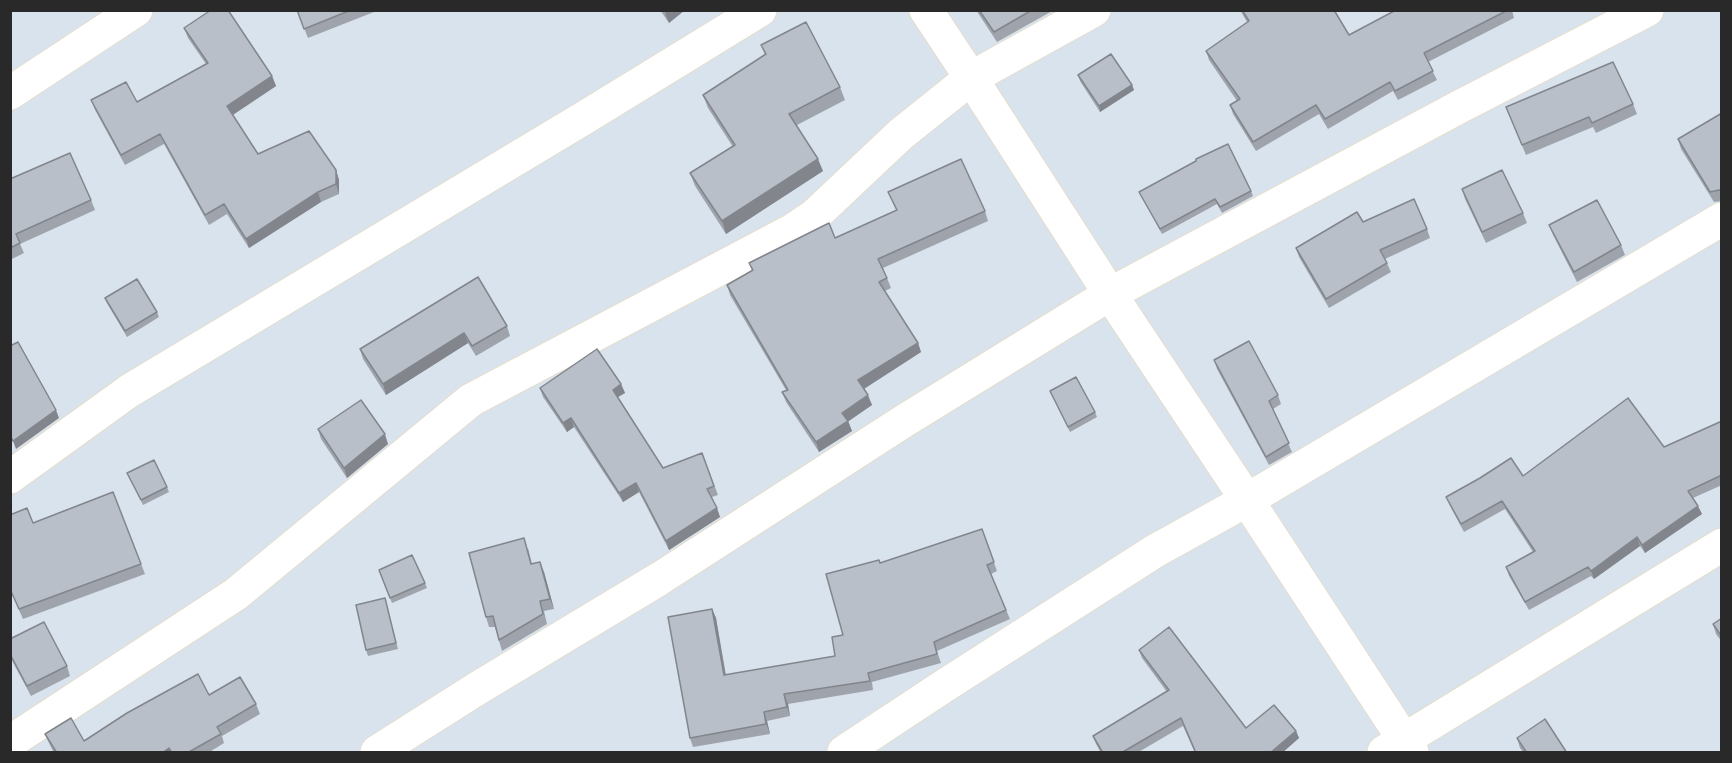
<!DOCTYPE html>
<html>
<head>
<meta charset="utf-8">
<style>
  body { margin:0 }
  #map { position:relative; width:1732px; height:763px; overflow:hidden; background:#d9e3ed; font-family:Raleway,sans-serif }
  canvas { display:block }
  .frame { position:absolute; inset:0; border:12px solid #292929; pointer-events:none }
</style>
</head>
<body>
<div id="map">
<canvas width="1732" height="763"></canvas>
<div class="frame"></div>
</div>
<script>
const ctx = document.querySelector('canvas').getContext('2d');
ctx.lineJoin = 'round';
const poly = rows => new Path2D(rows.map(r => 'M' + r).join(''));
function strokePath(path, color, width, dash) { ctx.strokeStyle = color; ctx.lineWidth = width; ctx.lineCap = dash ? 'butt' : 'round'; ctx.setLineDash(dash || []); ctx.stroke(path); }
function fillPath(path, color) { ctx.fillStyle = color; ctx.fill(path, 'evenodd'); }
const minor = poly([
  [926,10,971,78,1110,294,1247,500,1412,752],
  [10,93,136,10],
  [10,477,129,391,584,118,760,10],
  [10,742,236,594,471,400,793,230,814,216,901,134,971,78,1094,10],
  [377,752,478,688,659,579,904,421,1110,294,1461,106,1647,10],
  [844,752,944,686,1155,551,1247,500,1722,219],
  [1384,752,1722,545]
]);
const wall = poly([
  [297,10,379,10,308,38],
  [660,10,685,10,669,23],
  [976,10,1054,10,997,42],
  [1240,10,1334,10,1349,35,1396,10,1512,10,1514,18,1428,62,1437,80,1398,100,1393,91,1328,129,1319,114,1256,151,1233,114,1230,105,1237,101,1209,60,1206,51,1247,22],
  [184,28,272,76,276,86,233,115,258,154,336,170,339,180,339,194,321,202,249,248,227,214,209,225,164,144,125,165,95,110,91,100,137,102,206,64,188,38],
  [761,45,840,87,845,100,797,125,823,171,726,234,695,186,690,173,733,147,708,108,703,95,765,55],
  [1078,75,1132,85,1134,90,1100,112,1080,81],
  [1633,104,1637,114,1596,133,1593,127,1526,155,1506,107],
  [1722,113,1722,201,1714,202,1681,149,1678,139],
  [10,179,91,200,95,210,20,244,24,253,10,260],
  [1462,189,1523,213,1527,223,1486,243,1465,199],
  [1251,191,1253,196,1222,213,1217,204,1162,234,1139,192],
  [888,192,985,211,988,221,883,268,891,288,885,291,918,343,921,352,864,389,872,405,848,421,852,431,819,452,786,402,782,392,786,390,730,295,727,285,752,271,749,263,835,238,896,210],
  [1363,222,1427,229,1430,238,1385,259,1391,272,1329,308,1299,257,1296,248],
  [1549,225,1621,245,1625,255,1577,282,1553,235],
  [105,298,157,312,159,317,127,337,107,303],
  [507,326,510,336,476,356,468,343,386,395,363,359,360,349],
  [1214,360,1278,395,1281,404,1273,409,1292,452,1269,465,1217,369],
  [621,384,625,393,618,397,663,468,702,453,718,495,712,497,720,517,669,550,639,492,623,502,574,427,567,432,543,397,540,388],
  [1050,391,1095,412,1097,417,1070,432],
  [1722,421,1722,485,1693,498,1702,514,1645,553,1640,546,1594,579,1591,576,1529,610,1509,576,1506,567,1533,552,1505,509,1464,532,1450,506,1446,497,1523,476,1664,447],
  [318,429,388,444,347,478,321,439],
  [127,473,167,487,169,492,143,505],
  [113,492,145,574,23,619,10,590,10,515,33,523],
  [982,529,997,571,991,574,1010,619,937,651,941,663,872,682,873,690,788,704,790,716,767,721,770,734,693,747,690,738,712,609,716,618,726,675,835,656,880,563],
  [528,548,532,564,544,572,554,609,544,611,547,624,502,651,495,627,489,627,486,617],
  [379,570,425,583,427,588,392,603],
  [385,598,398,649,368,656,366,650],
  [1722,618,1722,642,1716,634,1713,624],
  [10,639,67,666,70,676,31,696,10,657],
  [1139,650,1246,728,1296,731,1299,738,1282,753,1195,753,1183,726,1137,753,1101,753,1096,744,1093,736,1167,692,1142,658],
  [209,695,256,704,260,714,222,736,224,743,208,753,54,753,49,743,45,734,84,741],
  [1517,738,1567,753,1524,753,1520,748]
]);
const shadedWall = poly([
  [668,10,685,10,669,23,665,13],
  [272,76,276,86,231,116,227,106],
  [1132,85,1134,90,1100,112,1099,106],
  [818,159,823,171,726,234,722,221],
  [336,170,339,180,339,194,336,184],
  [318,192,321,202,249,248,246,239],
  [464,333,468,343,386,395,383,384],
  [918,343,921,352,862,390,858,380],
  [621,384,625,393,616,398,613,390],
  [868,395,872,405,846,423,842,413],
  [56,410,59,418,16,449,13,441],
  [571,418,574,427,567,432,563,423],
  [848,421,852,431,819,452,816,442],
  [385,434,388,444,347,478,344,468],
  [636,483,639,492,623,502,619,493],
  [1698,506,1702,514,1645,553,1642,545],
  [717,508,720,517,669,550,666,541],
  [1637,537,1640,546,1594,579,1591,571],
  [540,562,544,572,554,609,550,599],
  [712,609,716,618,727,684,724,675],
  [784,694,788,704,790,716,787,707],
  [764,712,767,721,770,734,766,724],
  [1296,731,1299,738,1282,753,1270,753],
  [169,748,171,753,162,753]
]);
const building = poly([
  [211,10,228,10,272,76,227,106,258,154,309,131,336,170,336,184,318,192,246,239,224,204,205,215,160,134,121,155,91,100,126,82,137,102,208,63,184,28,211,10],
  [297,10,351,10,304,29,297,10],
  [979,10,1032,10,994,32,979,10],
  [1242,10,1334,10,1349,35,1396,10,1508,10,1424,53,1433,71,1395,91,1390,82,1325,119,1316,105,1253,142,1230,105,1240,99,1206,51,1249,21,1242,10],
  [806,22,840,87,789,114,818,159,722,221,690,173,735,145,703,95,766,54,761,45,806,22],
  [1111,54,1132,85,1099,106,1078,75,1111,54],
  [1613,62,1633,104,1592,123,1589,117,1522,145,1506,107,1613,62],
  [1722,113,1722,191,1719,190,1710,192,1678,139,1722,113],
  [1228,144,1251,191,1220,207,1215,199,1160,229,1139,192,1196,161,1196,159,1228,144],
  [70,153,91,200,16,234,20,243,10,248,10,179,70,153],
  [961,159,985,211,878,259,887,278,879,282,918,343,858,380,868,395,842,413,848,421,816,442,782,392,788,390,727,285,753,270,749,263,829,223,835,238,897,210,888,192,961,159],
  [1502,170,1523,213,1482,232,1462,189,1502,170],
  [1414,199,1427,229,1380,250,1387,263,1326,299,1296,248,1357,212,1363,222,1414,199],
  [1597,200,1621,245,1574,272,1549,225,1597,200],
  [478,277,507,326,472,346,464,333,383,384,360,349,478,277],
  [137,279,157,312,125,331,105,298,137,279],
  [1249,341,1278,395,1269,401,1289,443,1266,457,1214,360,1249,341],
  [18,342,56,410,13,441,10,435,10,346,18,342],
  [597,349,621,384,613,390,663,468,702,453,714,486,707,489,717,508,666,541,636,483,619,493,571,418,563,423,540,388,597,349],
  [1076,377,1095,412,1068,427,1050,391,1076,377],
  [1628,398,1664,447,1722,421,1722,475,1688,491,1698,506,1642,545,1637,537,1591,571,1588,567,1525,602,1506,567,1535,551,1502,501,1461,524,1446,497,1480,478,1511,458,1523,476,1628,398],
  [361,400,385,434,344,468,318,429,361,400],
  [154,460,167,487,141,500,127,473,154,460],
  [113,492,141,564,19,609,10,589,10,515,27,508,33,523,113,492],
  [982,529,994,562,987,565,1006,610,934,642,937,654,868,673,870,681,784,694,787,707,764,712,766,724,690,738,668,617,712,609,724,675,835,656,832,637,843,635,826,574,879,560,880,563,982,529],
  [524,538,531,564,540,562,550,599,540,601,543,614,499,640,493,616,486,617,469,553,524,538],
  [412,555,425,583,390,598,379,570,412,555],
  [385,598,396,643,366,650,356,605,385,598],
  [1722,618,1722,637,1713,624,1722,618],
  [44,622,67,666,27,686,10,654,10,639,44,622],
  [1169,627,1246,728,1274,705,1296,731,1270,753,1196,753,1181,718,1121,753,1103,753,1093,736,1169,690,1139,650,1169,627],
  [198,674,209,695,240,677,256,704,217,727,221,734,187,753,172,753,169,748,162,753,57,753,45,734,71,718,84,741,127,713,198,674],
  [1545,719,1567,753,1527,753,1517,738,1545,719]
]);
strokePath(minor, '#e4dece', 35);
strokePath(minor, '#fff', 33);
fillPath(wall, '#9fa4ac');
fillPath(shadedWall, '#82868c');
fillPath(building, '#b9bfc8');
strokePath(building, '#82868c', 1.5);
</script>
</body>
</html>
